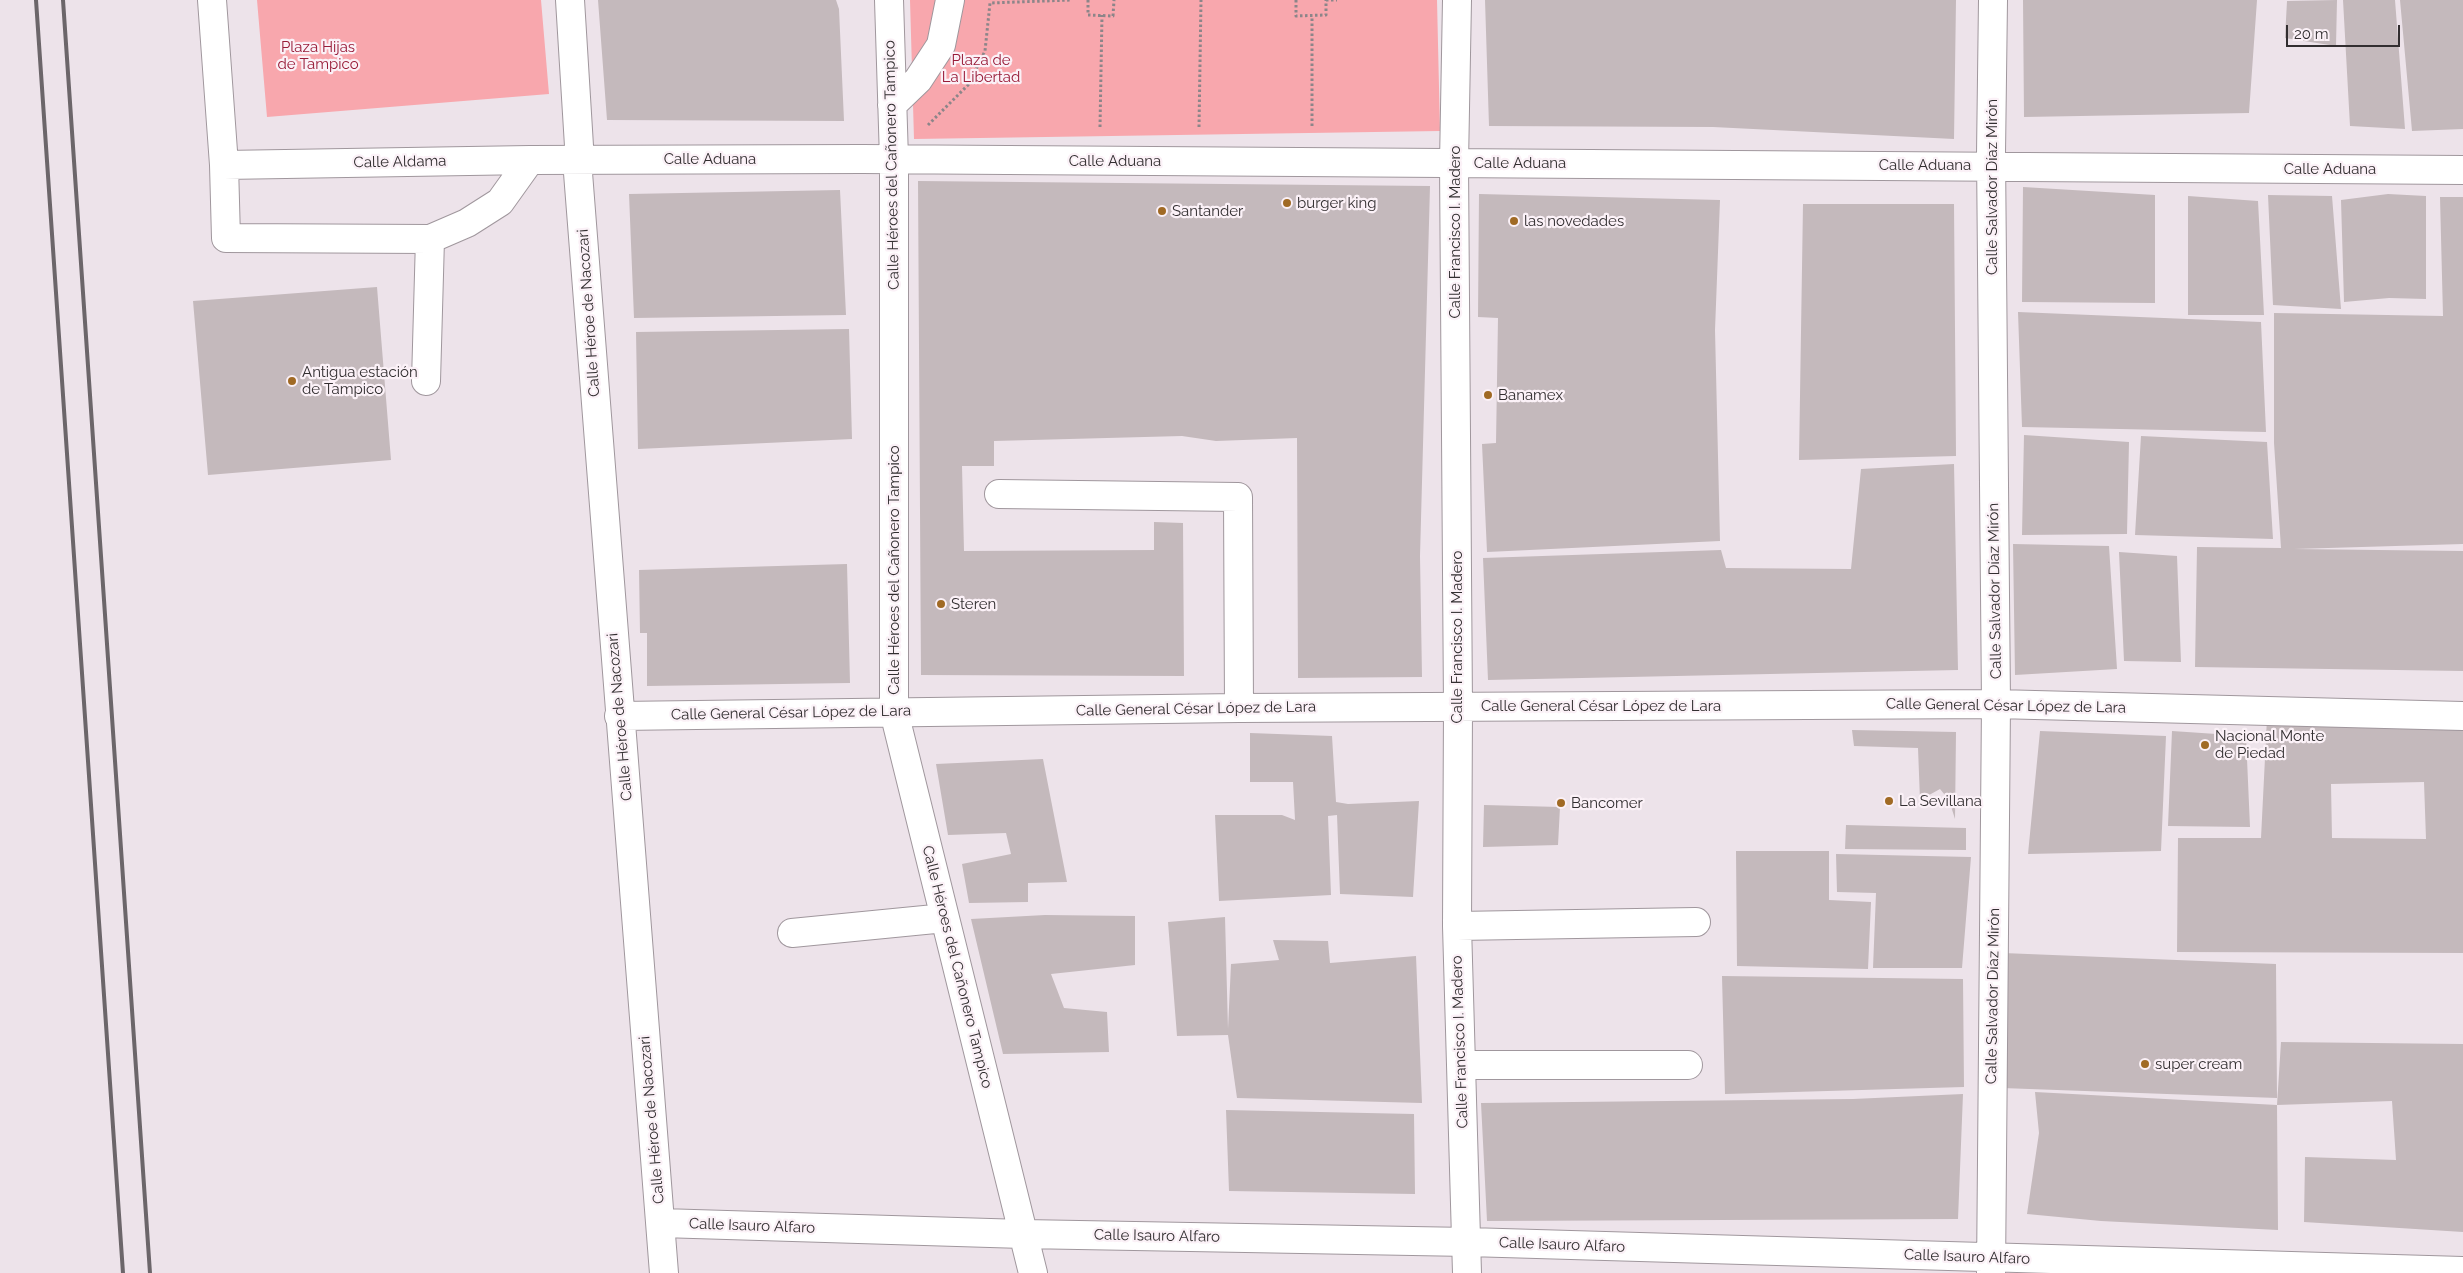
<!DOCTYPE html>
<html>
<head>
<meta charset="utf-8">
<style>
  body { margin:0 }
  #map { position:relative; width:2463px; height:1273px; overflow:hidden; background:#ede3ea; font-family:Raleway,sans-serif }
  canvas { display:block }
  .scale { position:absolute; left:2286px; top:25px; width:114px; height:22px; box-sizing:border-box; border:2px solid #322e30; border-top:0; padding-left:6px; font-size:15px; line-height:18px; white-space:nowrap; color:#322e30; -webkit-text-stroke:4px #fbf1f7; paint-order:stroke }
</style>
</head>
<body>
<div id="map">
<canvas width="2463" height="1273"></canvas>
<div class="scale">20 m</div>
</div>
<script>
const ctx = document.querySelector('canvas').getContext('2d');
ctx.lineJoin = 'round';
function fillPath(path, color) { ctx.fillStyle = color; ctx.fill(path, 'evenodd'); }
const poly = rows => new Path2D(rows.map(r => 'M' + r).join(''));
function strokePath(path, color, width, dash) { ctx.strokeStyle = color; ctx.lineWidth = width; ctx.lineCap = dash ? 'butt' : 'round'; ctx.setLineDash(dash || []); ctx.stroke(path); }
function label(font, color, halo, rows, align = 'center') {
  ctx.font = font + ' Raleway,sans-serif'; ctx.lineWidth = 4.5; ctx.setLineDash([]); ctx.textBaseline = 'middle'; ctx.strokeStyle = halo; ctx.fillStyle = color; for (const [text, x, y, turn = 0] of rows) {
    ctx.save(); ctx.translate(x, y); ctx.rotate((+turn || 0) * Math.PI / 180); ctx.textAlign = isNaN(turn) ? turn : align; if (halo) ctx.strokeText(text, 0, 0); ctx.fillText(text, 0, 0); ctx.restore();
  }
}
const green = poly([
  [257,0,541,0,549,94,267,117],
  [910,0,1437,0,1440,131,914,139]
]);
const building = poly([
  [598,0,836,0,839,9,844,121,607,120],
  [1485,0,1956,0,1954,139,1713,127,1489,126],
  [2023,0,2257,0,2249,113,2024,117],
  [2337,0,2336,46,2285,38,2287,1],
  [2343,0,2395,0,2405,129,2350,126],
  [2400,0,2463,0,2463,129,2412,131],
  [918,181,1430,186,1420,556,1422,677,1298,678,1297,438,1216,441,1182,436,994,441,994,466,962,466,964,551,1154,550,1154,522,1183,523,1184,676,921,675],
  [2023,187,2155,195,2155,303,2022,302],
  [840,190,846,315,634,318,629,194],
  [1479,194,1720,200,1715,330,1720,541,1487,552,1482,444,1496,443,1498,318,1478,317],
  [2388,194,2426,196,2426,299,2389,298,2344,302,2341,200],
  [2268,195,2332,196,2341,309,2273,305],
  [2188,196,2258,201,2264,315,2188,315],
  [2440,197,2463,197,2463,544,2294,549,2463,551,2463,671,2195,667,2197,547,2281,548,2274,443,2274,313,2443,316],
  [1803,204,1954,204,1956,456,1799,460],
  [377,287,391,460,208,475,193,301],
  [2018,312,2261,322,2266,432,2022,427],
  [849,329,852,439,638,449,636,332],
  [2024,435,2129,442,2127,534,2022,535],
  [2141,436,2267,442,2273,539,2135,535],
  [1954,464,1958,670,1488,680,1483,558,1721,550,1726,568,1851,569,1861,469],
  [2013,544,2109,546,2117,669,2015,675],
  [2119,552,2177,556,2181,662,2124,661],
  [847,564,850,683,647,686,647,633,640,633,639,570],
  [2463,716,2463,953,2177,952,2178,838,2261,838,2267,718],
  [2424,782,2426,839,2332,838,2331,784],
  [1852,730,1956,732,1955,819,1949,800,1940,789,1920,800,1918,748,1854,746],
  [2040,731,2166,736,2161,851,2028,854],
  [2172,731,2246,736,2250,827,2168,826],
  [1250,733,1332,736,1336,802,1348,804,1419,801,1413,897,1340,894,1337,815,1328,816,1331,895,1219,901,1215,815,1282,815,1295,820,1293,782,1250,782],
  [1043,759,1067,882,1028,883,1028,902,969,903,962,864,1011,854,1006,833,948,835,936,764],
  [1484,805,1560,807,1558,845,1483,847],
  [1846,825,1966,828,1966,850,1845,849],
  [1736,851,1829,851,1829,900,1871,902,1868,969,1737,966],
  [1836,854,1971,857,1962,968,1873,968,1876,893,1837,892],
  [1045,915,1135,916,1135,965,1051,974,1064,1008,1107,1012,1109,1052,1003,1054,971,919],
  [1225,917,1228,1029,1231,964,1279,960,1273,940,1328,941,1330,963,1416,956,1422,1103,1237,1098,1228,1035,1177,1036,1168,922],
  [2003,953,2276,964,2277,1098,2002,1088],
  [1722,976,1963,979,1964,1087,1725,1094],
  [2281,1042,2463,1044,2463,1232,2304,1222,2305,1157,2396,1160,2392,1101,2277,1105],
  [2035,1092,2277,1105,2278,1230,2101,1221,2027,1214,2039,1133],
  [1963,1094,1958,1219,1487,1221,1481,1103,1853,1099],
  [1226,1110,1414,1114,1415,1194,1229,1191]
]);
const path = poly([
  [1088,0,1088,15,1113,16,1114,0],
  [1296,0,1296,16,1326,15,1326,0],
  [1326,0,1337,0],
  [928,125,968,85,985,51,990,3,1071,0],
  [1312,126,1312,16],
  [1100,127,1102,15],
  [1199,127,1201,0]
]);
const minor = poly([
  [212,0,224,165,226,238,430,239,467,223,500,202,530,160],
  [570,0,579,146,577,160,664,1273],
  [889,0,894,159,894,712,1033,1273],
  [1457,0,1454,163,1458,707,1457,926,1467,1273],
  [892,105,918,80,941,45,950,0],
  [224,165,530,160,862,159,2463,170],
  [426,381,430,239],
  [999,494,1238,497,1239,708],
  [619,716,1239,708,1996,704,2463,716],
  [1457,926,1696,922],
  [792,933,945,918],
  [1461,1065,1688,1065],
  [661,1223,1023,1234,1468,1242,2463,1271],
  [1991,1273,1996,704,1991,154,1993,0]
]);
const rail = poly([
  [36,0,123,1273],
  [63,0,150,1273]
]);
const markers = [
  [1287,203,5,"#a06a24"],
  [1162,211,5,"#a06a24"],
  [1514,221,5,"#a06a24"],
  [292,381,5,"#a06a24"],
  [1488,395,5,"#a06a24"],
  [941,604,5,"#a06a24"],
  [2205,745,5,"#a06a24"],
  [1889,801,5,"#a06a24"],
  [1561,803,5,"#a06a24"],
  [2145,1064,5,"#a06a24"]
];
const parkNames = [
  ["Plaza Hijas",318,47],
  ["de Tampico",318,64],
  ["Plaza de",981,60],
  ["La Libertad",981,77]
];
const streetNames = [
  ["Calle Aduana",710,159],
  ["Calle Aduana",1115,161],
  ["Calle Aldama",400,162,-1],
  ["Calle Aduana",1520,163],
  ["Calle Héroes del Cañonero Tampico",892,165,-91],
  ["Calle Aduana",1925,165],
  ["Calle Aduana",2330,169],
  ["Calle Salvador Díaz Mirón",1992,187,-90],
  ["Calle Francisco I. Madero",1455,232,-90],
  ["Calle Héroe de Nacozari",589,313,-94],
  ["Calle Héroes del Cañonero Tampico",894,570,-90],
  ["Calle Salvador Díaz Mirón",1995,591,-91],
  ["Calle Francisco I. Madero",1457,637,-90],
  ["Calle General César López de Lara",1601,706],
  ["Calle General César López de Lara",2006,706,1],
  ["Calle General César López de Lara",1196,709,-1],
  ["Calle General César López de Lara",791,713,-1],
  ["Calle Héroe de Nacozari",620,717,-95],
  ["Calle Héroes del Cañonero Tampico",957,967,76],
  ["Calle Salvador Díaz Mirón",1993,996,-89],
  ["Calle Francisco I. Madero",1460,1042,-92],
  ["Calle Héroe de Nacozari",652,1120,-95],
  ["Calle Isauro Alfaro",752,1226,2],
  ["Calle Isauro Alfaro",1157,1236,1],
  ["Calle Isauro Alfaro",1562,1245,2],
  ["Calle Isauro Alfaro",1967,1257,2]
];
const poiNames = [
  ["burger king",1297,203],
  ["Santander",1172,211],
  ["las novedades",1524,221],
  ["Antigua estación",302,372],
  ["de Tampico",302,389],
  ["Banamex",1498,395],
  ["Steren",951,604],
  ["Nacional Monte",2215,736],
  ["de Piedad",2215,753],
  ["La Sevillana",1899,801],
  ["Bancomer",1571,803],
  ["super cream",2155,1064]
];
fillPath(green, '#f8a7ad');
fillPath(building, '#c4b9bc');
strokePath(minor, '#a0979d', 30);
strokePath(path, '#8c8589', 3, [2.5, 2.5]);
strokePath(minor, '#fff', 28);
strokePath(rail, '#6c666a', 4);
for (const [x, y, r, color] of markers) { const dot = new Path2D(); dot.arc(x, y, r, 0, 2 * Math.PI); ctx.fillStyle = color; ctx.fill(dot); strokePath(dot, '#fbf1f7', 2); }
label('15px', '#981b38', '#fbf1f7', parkNames);
label('15px', '#322e30', '#fbf1f7', streetNames);
label('15px', '#322e30', '#fbf1f7', poiNames, 'left');
</script>
</body>
</html>
